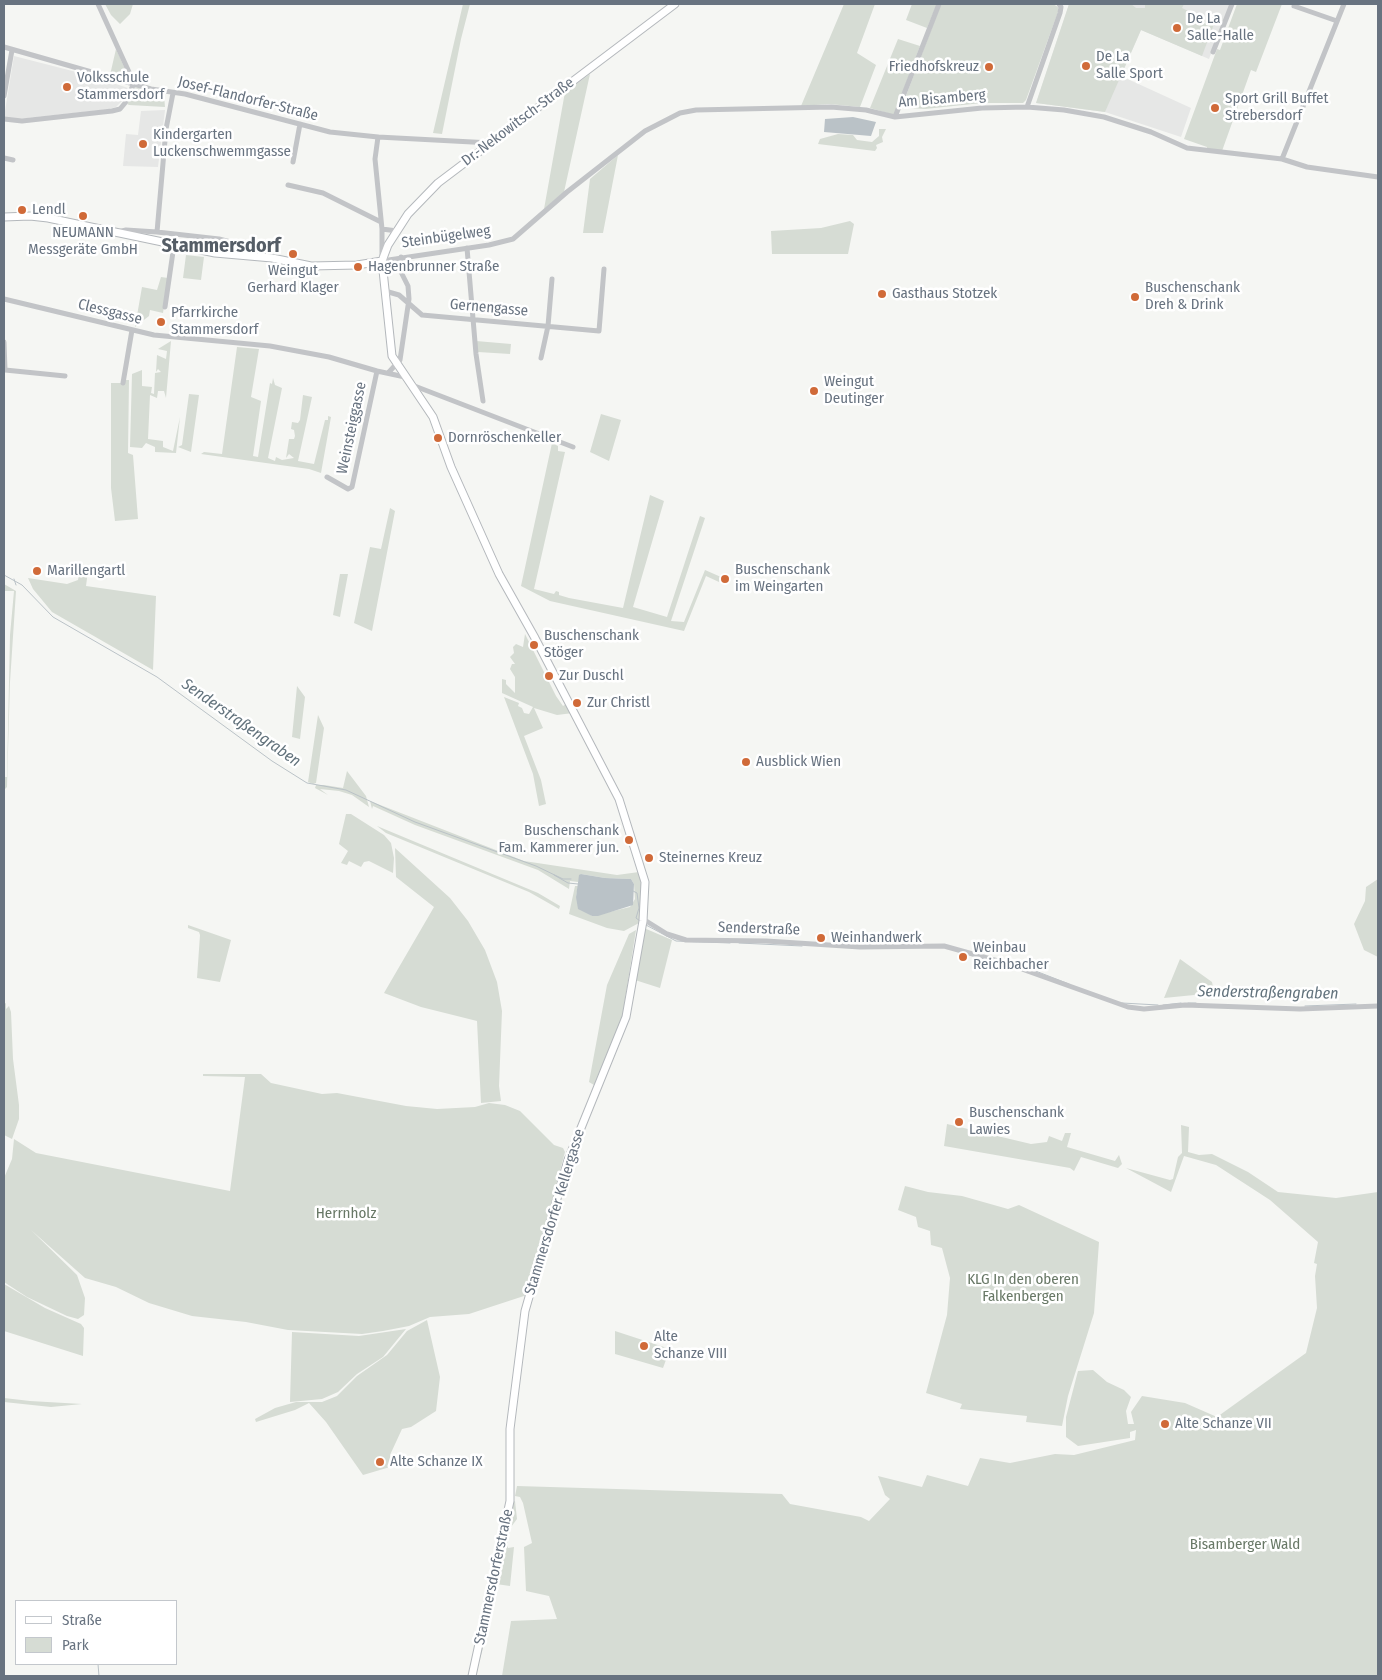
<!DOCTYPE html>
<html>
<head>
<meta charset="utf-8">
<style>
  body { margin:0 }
  #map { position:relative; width:1382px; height:1680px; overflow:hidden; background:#f5f6f3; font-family:"Fira Sans Condensed",sans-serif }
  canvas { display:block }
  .frame { position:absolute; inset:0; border:5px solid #687380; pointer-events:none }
  .legend { position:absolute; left:15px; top:1600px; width:162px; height:65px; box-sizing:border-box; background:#fff; border:1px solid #c3c7cc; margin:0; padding:6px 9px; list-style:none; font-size:15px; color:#687380 }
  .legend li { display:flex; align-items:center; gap:10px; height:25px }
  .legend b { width:25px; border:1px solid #c3c7cc }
</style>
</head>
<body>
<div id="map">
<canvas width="1382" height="1680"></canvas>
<div class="frame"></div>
<ul class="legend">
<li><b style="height:6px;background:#fff"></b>Straße</li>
<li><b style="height:14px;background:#d6dcd4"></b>Park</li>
</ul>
</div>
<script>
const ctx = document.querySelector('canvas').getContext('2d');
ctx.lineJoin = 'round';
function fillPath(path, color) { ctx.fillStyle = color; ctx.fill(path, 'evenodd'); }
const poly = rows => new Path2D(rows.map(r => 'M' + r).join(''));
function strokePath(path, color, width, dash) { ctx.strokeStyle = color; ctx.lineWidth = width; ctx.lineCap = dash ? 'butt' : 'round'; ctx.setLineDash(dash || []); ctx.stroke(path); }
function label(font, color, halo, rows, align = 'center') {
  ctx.font = font + ' "Fira Sans Condensed",sans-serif'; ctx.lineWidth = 5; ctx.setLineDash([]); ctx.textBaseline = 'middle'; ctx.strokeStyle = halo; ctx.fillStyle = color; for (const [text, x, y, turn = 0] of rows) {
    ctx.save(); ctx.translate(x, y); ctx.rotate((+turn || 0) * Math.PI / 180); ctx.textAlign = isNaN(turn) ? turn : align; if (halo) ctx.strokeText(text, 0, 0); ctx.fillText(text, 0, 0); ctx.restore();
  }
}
const built = poly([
  [1069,4,1230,4,1209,59,1141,30,1121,76,1191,108,1181,137,1105,112,1036,103],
  [14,56,88,75,128,88,123,100,116,107,110,109,18,119,4,117],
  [165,110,158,167,123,166,126,134,138,135,141,111]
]);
const green = poly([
  [105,4,133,4,130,14,120,24,111,15],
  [463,4,470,4,461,39,442,134,433,133],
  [844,4,875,4,857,53,876,65,860,107,829,104,801,106],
  [912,4,937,4,927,28,906,20],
  [941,4,1053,4,1058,7,1058,12,1026,100,1023,103,982,103,925,109,910,108,904,101],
  [1069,4,1131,4,1136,8,1145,8,1145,4,1184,4,1182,8,1214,24,1202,56,1141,30,1105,112,1036,103],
  [1237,4,1282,4,1256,72,1251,70,1222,151,1207,149,1207,147,1184,139,1217,49,1220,50],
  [898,39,920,46,894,115,870,108],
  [116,49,130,80,110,75],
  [590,74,564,192,544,209,565,92],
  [134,87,164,96,165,107,129,105,127,104],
  [879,129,886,129,882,137,883,142,876,145,877,148,875,151,818,144,820,139,838,134,853,135,857,140,872,142,879,136],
  [618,155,603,233,583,233,590,179],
  [850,221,854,224,848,254,772,254,771,231,821,228],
  [186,255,204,257,201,280,183,278],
  [161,277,168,278,163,313,150,310,149,316,135,327,142,287,157,290],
  [171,341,166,398,164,391,158,391,157,398,150,395,148,439,163,441,163,447,173,451,180,417,176,453,155,452,155,447,146,443,142,448,130,447,132,374,142,370,142,386,152,387,151,393,154,394,155,373,161,372,158,369,156,372,157,355,166,359,167,351,158,349],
  [476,341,511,344,510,354,478,352],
  [237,347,259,349,251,397,261,401,253,456,258,457,270,383,272,384,273,378,275,385,282,388,268,458,275,461,276,457,282,460,294,458,289,454,286,458,289,439,294,439,295,436,294,430,291,429,292,422,298,423,300,420,303,395,312,397,298,461,314,464,325,420,328,420,328,416,331,417,321,473,309,469,201,454,204,452,222,454],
  [126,380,129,380,128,453,133,455,138,519,115,521,111,488,111,383,124,383],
  [189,394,199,395,191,452,178,447,182,445],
  [601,414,621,420,609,461,590,452],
  [552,443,558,446,558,451,565,452,534,589,554,594,556,591,559,592,559,595,569,598,623,608,650,495,664,501,633,607,667,617,700,516,705,518,671,621,684,622,705,570,721,577,719,582,706,576,684,631,550,601,521,586],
  [390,508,395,511,372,631,354,623,370,547,381,549],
  [80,570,88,571,86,586,156,596,153,670,52,612,33,589,28,578,67,584,78,580],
  [340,574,348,574,340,617,333,615],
  [4,584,16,591,10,682,7,787,4,790,4,777,7,777,10,635,14,591,4,591],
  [525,634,556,696,563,706,566,704,573,713,557,715,534,708,543,728,524,736,541,780,546,804,539,806,533,774,504,697,519,703,518,706,522,708,524,713,529,714,533,707,502,693,502,679,506,680,506,684,515,693,515,677,510,669,512,664,515,664,510,657,514,653,513,647,516,644,523,647],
  [297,686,305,697,300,739,292,737],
  [318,715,324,728,316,783,313,784,308,782],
  [347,771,366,796,369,807,352,795,339,791,320,789,328,795,315,788,316,785,324,785,343,788],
  [370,801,524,861,617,875,639,872,642,890,639,923,624,931,607,928,569,914,575,886,578,886,576,897,588,913,592,916,630,907,635,899,634,884,631,879,605,878,581,874,578,882,570,881,569,889,538,870,415,825,373,806,372,809],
  [346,814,351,814,384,835,391,843,394,858,393,873,369,861,364,862,361,867,349,861,347,865,341,863,348,851,339,844],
  [377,826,538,893,560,906,559,909,529,892,386,833],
  [395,848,450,898,468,921,485,950,497,982,502,1011,499,1086,501,1101,481,1103,477,1021,421,1007,384,993,434,907,396,877],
  [1378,879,1378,957,1364,950,1354,924,1365,901,1366,887],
  [188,925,231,940,220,982,197,978,200,935,199,932,188,928],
  [644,928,672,940,660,988,635,980],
  [636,930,622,1019,594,1085,589,1082,607,985,629,934],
  [1180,959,1212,982,1213,987,1210,991,1204,994,1164,998],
  [6,1003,6,1009,9,1006,11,1012,13,1059,19,1105,19,1119,12,1139,4,1135,4,1004],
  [203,1074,261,1074,271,1083,322,1094,337,1093,406,1106,437,1109,475,1107,489,1103,505,1105,520,1111,554,1145,563,1148,565,1152,527,1295,469,1314,430,1317,409,1326,383,1331,362,1334,288,1330,246,1322,192,1316,149,1303,116,1287,85,1278,31,1230,77,1275,85,1298,84,1315,78,1319,67,1316,27,1297,4,1282,4,1178,12,1159,14,1139,36,1153,230,1191,245,1077,203,1076],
  [947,1124,1031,1144,1047,1142,1049,1136,1062,1141,1065,1133,1071,1133,1067,1147,1115,1161,1119,1155,1122,1164,1118,1168,1081,1157,1074,1171,1070,1168,944,1146],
  [1181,1125,1189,1127,1188,1152,1199,1155,1212,1154,1248,1172,1278,1192,1336,1198,1378,1192,1378,1676,502,1676,511,1621,557,1619,549,1596,526,1591,524,1547,532,1543,523,1503,520,1497,515,1496,517,1486,782,1494,790,1504,861,1517,869,1521,890,1499,885,1495,878,1476,922,1487,927,1475,968,1486,980,1458,1010,1463,1055,1454,1074,1455,1135,1440,1136,1430,1130,1432,1130,1438,1078,1446,1066,1437,1066,1417,1078,1371,1093,1370,1107,1382,1124,1390,1131,1397,1126,1411,1128,1424,1134,1424,1131,1412,1142,1396,1185,1403,1217,1417,1306,1353,1317,1308,1315,1276,1317,1264,1314,1263,1318,1242,1270,1200,1216,1165,1184,1156,1171,1192,1126,1168,1170,1180,1173,1179,1178,1157,1182,1153],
  [905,1186,928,1192,962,1196,1008,1209,1019,1205,1099,1242,1094,1313,1068,1396,1062,1426,1026,1422,1027,1416,960,1409,962,1404,926,1393,947,1315,950,1278,942,1248,931,1245,930,1231,918,1227,916,1217,898,1210],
  [4,1284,45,1308,81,1324,84,1328,83,1356,4,1331],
  [427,1320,440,1377,436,1411,411,1427,402,1429,390,1455,392,1459,407,1462,363,1475,326,1422,309,1403,295,1410,256,1422,255,1419,275,1408,296,1402,322,1402,337,1396,357,1376,387,1355,407,1331],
  [406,1329,383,1357,357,1374,338,1392,322,1399,290,1402,292,1332,359,1336],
  [615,1331,670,1349,663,1368,615,1354],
  [4,1398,30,1401,82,1404,51,1407,4,1402],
  [515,1501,517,1519,511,1527,508,1539,508,1548,514,1547,510,1586,496,1584,482,1652,474,1676,512,1503]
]);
const water = poly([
  [853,117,876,122,871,136,824,132,825,119],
  [581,874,605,878,631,879,634,884,633,905,598,916,592,916,578,909,576,897,579,875]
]);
const stream = poly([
  [4,575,22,585,53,617,157,677,272,761,307,783,346,790,415,822,536,866,563,879,571,879],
  [14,579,16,585],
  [554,875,568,883,578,884],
  [633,891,637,893,639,908,636,918,640,921],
  [646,925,676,941,730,943],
  [739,943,802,946],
  [1033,970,1069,984],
  [1122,1003,1158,1005],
  [1188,1003,1196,1003],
  [1163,1005,1181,1003],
  [1305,1006,1356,1004],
  [98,1664,99,1676]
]);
const street = poly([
  [98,4,134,83],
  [1294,6,1337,21],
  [4,47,151,89,185,94,330,132,378,137,491,143],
  [1213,52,1232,4],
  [4,96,12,50],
  [1027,107,1060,13,1061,7,1059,4],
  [895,117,939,4],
  [4,119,22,121,112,111,120,109,125,103,134,83],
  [378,137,375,159,382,229,382,261,489,245,513,239,567,192,645,131,680,113,696,110,831,107,866,110,895,117,982,108,1027,107,1064,110,1104,117,1151,132,1187,148,1282,159,1307,167,1378,177],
  [4,158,13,160],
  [1282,159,1344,4],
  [293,162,300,124],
  [288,185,323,193,381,222],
  [382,229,397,231],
  [118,232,126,230,157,232,219,239,238,244,255,255],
  [157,232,166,129,173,93],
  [467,248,476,354,483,401],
  [385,291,399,295,422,315,599,331,604,269],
  [4,299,154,335,270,346,329,357,377,371,405,377],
  [165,307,174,245],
  [4,342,5,370,65,376],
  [541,358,548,326,552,279],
  [389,372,400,360,409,299,408,286,401,272,401,257],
  [123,383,132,330],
  [412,385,573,447],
  [327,477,348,489,352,487,377,371],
  [643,919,667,934,686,940,766,941,860,947,944,946,1005,963,1128,1007,1144,1009,1185,1005,1300,1009,1378,1006]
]);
const secondary = poly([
  [4,217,30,216,48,218,215,253,272,258,311,266,357,265,382,261],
  [382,261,392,356,433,417,451,467,499,574,535,638,619,799,645,882,643,921,626,1017,568,1160,525,1311,510,1429,510,1501,472,1676],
  [382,261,388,245,408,214,438,183,675,4]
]);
const markers = [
  [1177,28,5,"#d06a38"],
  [1086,66,5,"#d06a38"],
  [989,67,5,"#d06a38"],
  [67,87,5,"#d06a38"],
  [1215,108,5,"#d06a38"],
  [143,144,5,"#d06a38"],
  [22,210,5,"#d06a38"],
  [83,216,5,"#d06a38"],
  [293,254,5,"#d06a38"],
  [358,267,5,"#d06a38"],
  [882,294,5,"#d06a38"],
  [1135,297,5,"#d06a38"],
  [161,322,5,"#d06a38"],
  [814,391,5,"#d06a38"],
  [438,438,5,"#d06a38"],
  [37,571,5,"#d06a38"],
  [725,579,5,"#d06a38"],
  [534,645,5,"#d06a38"],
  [549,676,5,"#d06a38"],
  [577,703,5,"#d06a38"],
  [746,762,5,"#d06a38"],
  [629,840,5,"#d06a38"],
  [649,858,5,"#d06a38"],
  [821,938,5,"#d06a38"],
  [963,957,5,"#d06a38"],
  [959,1122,5,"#d06a38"],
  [644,1346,5,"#d06a38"],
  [1165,1424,5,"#d06a38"],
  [380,1462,5,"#d06a38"]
];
const poiNames = [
  ["De La",1187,19],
  ["Salle-Halle",1187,36],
  ["De La",1096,57],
  ["Salle Sport",1096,74],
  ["Friedhofskreuz",979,67,"right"],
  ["Volksschule",77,78],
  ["Stammersdorf",77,95],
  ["Sport Grill Buffet",1225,99],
  ["Strebersdorf",1225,116],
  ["Kindergarten",153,135],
  ["Luckenschwemmgasse",153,152],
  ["Lendl",32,210],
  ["NEUMANN",83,233,"center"],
  ["Messgeräte GmbH",83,250,"center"],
  ["Hagenbrunner Straße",368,267],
  ["Weingut",293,271,"center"],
  ["Gerhard Klager",293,288,"center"],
  ["Buschenschank",1145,288],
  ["Dreh & Drink",1145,305],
  ["Gasthaus Stotzek",892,294],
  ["Pfarrkirche",171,313],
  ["Stammersdorf",171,330],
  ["Weingut",824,382],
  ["Deutinger",824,399],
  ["Dornröschenkeller",448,438],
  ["Buschenschank",735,570],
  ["im Weingarten",735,587],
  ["Marillengartl",47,571],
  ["Buschenschank",544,636],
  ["Stöger",544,653],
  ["Zur Duschl",559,676],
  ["Zur Christl",587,703],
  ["Ausblick Wien",756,762],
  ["Buschenschank",619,831,"right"],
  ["Fam. Kammerer jun.",619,848,"right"],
  ["Steinernes Kreuz",659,858],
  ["Weinhandwerk",831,938],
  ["Weinbau",973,948],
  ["Reichbacher",973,965],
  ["Buschenschank",969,1113],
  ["Lawies",969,1130],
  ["Alte",654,1337],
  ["Schanze VIII",654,1354],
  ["Alte Schanze VII",1175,1424],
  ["Alte Schanze IX",390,1462]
];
const streetNames = [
  ["Josef-Flandorfer-Straße",248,99,14],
  ["Am Bisamberg",942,99,-5],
  ["Dr.-Nekowitsch-Straße",518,122,-37],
  ["Steinbügelweg",446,237,-8],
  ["Gernengasse",489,308,5],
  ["Clessgasse",110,312,14],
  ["Weinsteiggasse",352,428,-78],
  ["Senderstraße",759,929,2],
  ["Stammersdorfer Kellergasse",555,1212,-73],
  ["Stammersdorferstraße",494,1577,-78]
];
const parkNames = [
  ["Herrnholz",346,1214],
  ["KLG In den oberen",1023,1280],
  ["Falkenbergen",1023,1297],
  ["Bisamberger Wald",1245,1545]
];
const waterNames = [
  ["Senderstraßengraben",241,723,35],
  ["Senderstraßengraben",1268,993,1]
];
const districtNames = [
  ["Stammersdorf",221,246]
];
fillPath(built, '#e6e7e6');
fillPath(green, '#d6dcd4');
fillPath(water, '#bac2c7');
strokePath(stream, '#bac2c7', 1);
strokePath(secondary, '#b4b8bc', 9);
strokePath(street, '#c2c4c7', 5);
strokePath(secondary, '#fff', 7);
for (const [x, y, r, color] of markers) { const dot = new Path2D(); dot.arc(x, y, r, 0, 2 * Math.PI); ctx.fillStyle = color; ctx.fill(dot); strokePath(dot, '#fff', 2); }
label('15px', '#687380', '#fff', poiNames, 'left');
label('15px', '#687380', '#fff', streetNames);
label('15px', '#687866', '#fff', parkNames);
label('italic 16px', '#63737d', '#fff', waterNames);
label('bold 20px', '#555d66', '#fff', districtNames);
</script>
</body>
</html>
